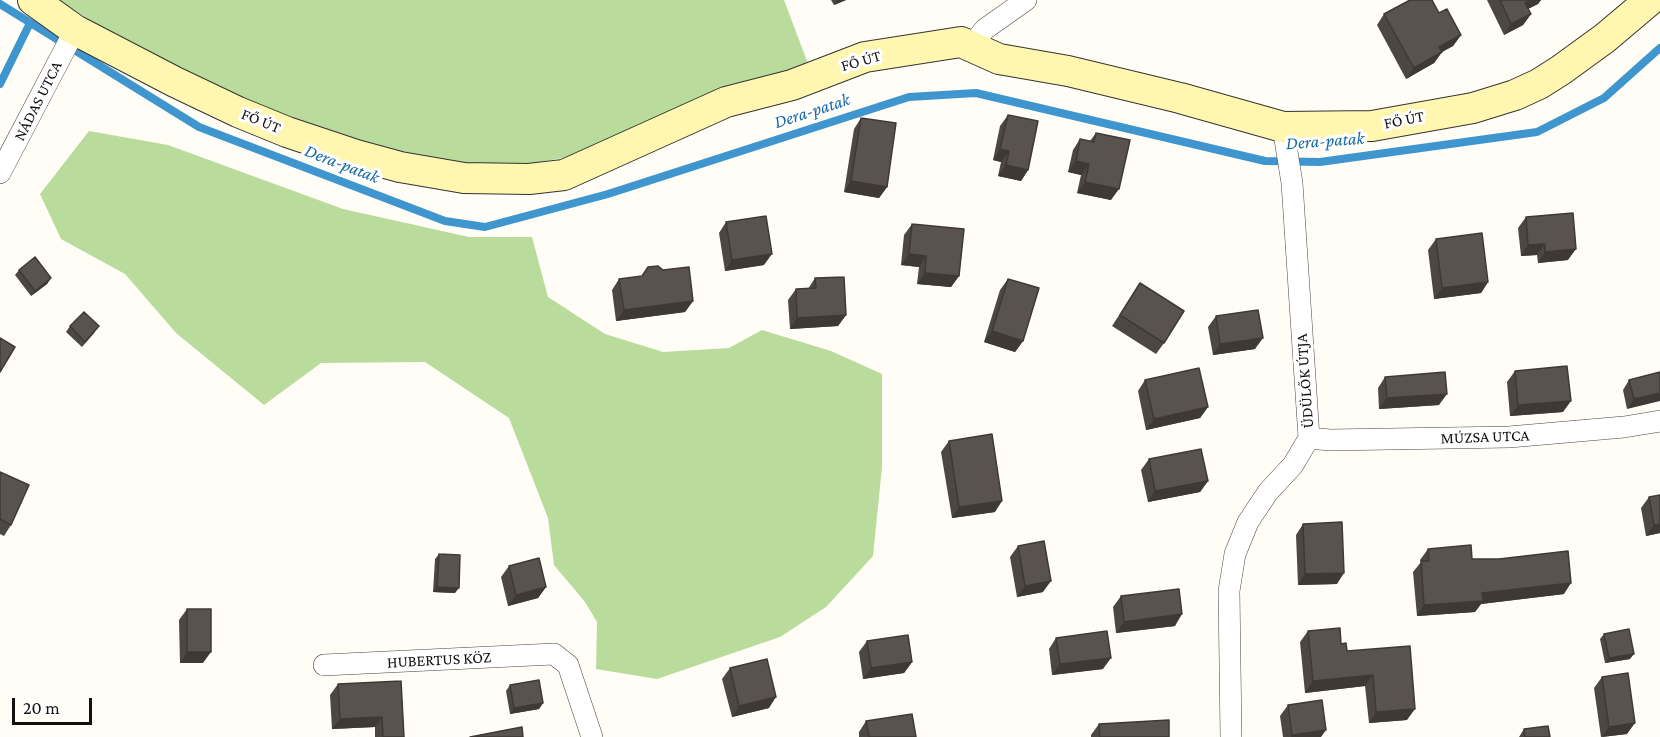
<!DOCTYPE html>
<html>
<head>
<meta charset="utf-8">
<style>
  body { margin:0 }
  #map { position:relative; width:1660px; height:737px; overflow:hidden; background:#fffdf5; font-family:"Crimson Pro",serif }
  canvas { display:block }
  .scale { position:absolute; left:12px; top:698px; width:80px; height:27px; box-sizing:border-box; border:3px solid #111; border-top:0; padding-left:8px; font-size:18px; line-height:21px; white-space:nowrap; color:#111; -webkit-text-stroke:4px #fff; paint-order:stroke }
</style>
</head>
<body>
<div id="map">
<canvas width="1660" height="737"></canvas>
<div class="scale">20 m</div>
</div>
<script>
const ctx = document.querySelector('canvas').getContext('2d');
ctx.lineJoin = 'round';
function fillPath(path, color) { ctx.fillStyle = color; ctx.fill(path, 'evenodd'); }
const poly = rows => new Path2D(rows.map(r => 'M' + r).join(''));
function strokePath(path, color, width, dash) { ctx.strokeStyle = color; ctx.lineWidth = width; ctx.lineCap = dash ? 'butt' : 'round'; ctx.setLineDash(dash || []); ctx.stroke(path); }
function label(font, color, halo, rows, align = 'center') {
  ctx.font = font + ' "Crimson Pro",serif'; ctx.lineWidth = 6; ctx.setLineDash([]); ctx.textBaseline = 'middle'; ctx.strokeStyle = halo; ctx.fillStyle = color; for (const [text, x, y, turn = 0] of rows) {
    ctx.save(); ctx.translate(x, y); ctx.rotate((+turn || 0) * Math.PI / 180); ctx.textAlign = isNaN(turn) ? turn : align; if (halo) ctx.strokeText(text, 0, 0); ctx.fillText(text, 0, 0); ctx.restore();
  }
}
const forest = poly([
  [59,0,784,0,810,69,574,156,494,170,401,154,230,98,166,69],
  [89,131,168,145,343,209,469,237,532,237,548,297,605,334,663,352,729,348,762,330,831,351,882,374,882,467,873,556,826,607,780,637,657,679,596,669,597,622,585,602,554,565,548,518,509,418,425,362,321,363,264,405,176,333,125,274,61,239,40,194]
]);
const stream = poly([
  [0,4,199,127,445,221,485,227,608,194,909,97,976,93,1265,161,1320,162,1537,132,1604,98,1660,48],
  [0,84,30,23]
]);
const minor = poly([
  [961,42,974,42,985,29,1026,0],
  [0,173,75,30],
  [1309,438,1330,440,1509,437,1624,427,1660,421],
  [324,665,554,654,568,665,592,737],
  [1231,737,1229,591,1235,554,1248,522,1268,492,1293,465,1309,438,1292,183,1283,127]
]);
const secondary = poly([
  [33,0,75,30,175,82,238,112,287,132,356,155,400,167,464,178,529,179,564,175,726,102,792,85,865,57,961,42,999,59,1068,71,1180,98,1283,127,1372,126,1473,108,1515,95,1539,84,1561,70,1605,38,1650,0]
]);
const wall = poly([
  [831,0,846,0,834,5],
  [1487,0,1541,0,1538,4,1528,9,1531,14,1523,25,1504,35],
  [1439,13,1461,35,1453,46,1442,52,1434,63,1406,79,1377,25,1384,14],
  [1008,115,1028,170,1021,181,998,176,1001,162,993,160,1000,126],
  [861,118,887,187,879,198,844,192,854,129],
  [1096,133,1111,200,1077,193,1081,175,1068,172,1073,150,1080,139,1090,141],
  [1526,217,1568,260,1538,263,1537,255,1521,256,1518,228],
  [726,222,764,265,725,271,719,233],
  [912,224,959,276,951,287,917,284,919,267,901,265,904,235],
  [1436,239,1488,282,1481,293,1434,299,1428,250],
  [19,270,51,278,47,284,31,296,15,275],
  [815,278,846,315,838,326,790,329,788,300,796,289,808,289],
  [619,279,693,301,685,312,616,321,612,290],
  [1008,279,1023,341,1015,352,984,342,1000,290],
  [1140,283,1164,343,1156,354,1112,326],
  [1216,316,1255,349,1213,355,1208,327],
  [70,326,95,332,82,347,66,332],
  [1515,371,1563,412,1510,416,1507,382],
  [1660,372,1627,409,1623,390,1629,380],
  [1385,377,1439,405,1379,409,1378,388],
  [1145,380,1208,407,1200,418,1146,430,1138,391],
  [949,441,995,512,952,518,941,452],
  [1149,459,1208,481,1200,492,1148,502,1141,470],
  [0,472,11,525,4,536,0,534],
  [1649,497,1660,533,1646,536,1641,508],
  [1303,524,1337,584,1298,585,1296,535],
  [1018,546,1043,592,1017,597,1010,557],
  [1428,549,1472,559,1564,594,1481,604,1475,612,1417,616,1413,572,1421,562,1420,560],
  [439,554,455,593,433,592,435,559],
  [509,566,546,587,538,598,508,606,501,577],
  [1121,596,1175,626,1116,633,1113,607],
  [187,609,203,663,180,663,179,620],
  [1308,631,1341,644,1347,651,1410,646,1407,720,1369,723,1365,686,1305,693,1300,642],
  [1604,634,1630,659,1605,663,1600,639],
  [1056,638,1103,669,1052,675,1049,649],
  [867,641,912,662,904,673,863,679,859,652],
  [730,668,769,708,732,717,722,679],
  [1602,677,1627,734,1601,737,1594,688],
  [401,681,404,737,375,737,375,727,332,729,330,695,338,684],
  [510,685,543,703,539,709,510,714,506,691],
  [1288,705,1321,737,1283,737,1280,716],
  [866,721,916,737,859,737,859,732],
  [1099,724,1169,737,1091,737,1091,735],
  [1524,729,1550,737,1519,737]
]);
const shadedWall = poly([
  [837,0,846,0,834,5],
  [1531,0,1541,0,1538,4,1517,14,1525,3],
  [1531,14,1523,25,1504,35,1511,24],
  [1461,35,1453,46,1442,52,1434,63,1406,79,1414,68,1439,47],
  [1000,149,1009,151,1001,162,993,160],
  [1076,161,1089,164,1081,175,1068,172],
  [1006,165,1028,170,1021,181,998,176],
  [851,181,887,187,879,198,844,192],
  [1085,182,1119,189,1111,200,1077,193],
  [1545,244,1537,255,1521,256,1528,245],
  [1576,249,1568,260,1538,263,1545,252],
  [772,254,764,265,725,271,732,260],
  [909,254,926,256,919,267,901,265],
  [925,273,959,276,951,287,917,284],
  [51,278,47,284,31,296,35,291],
  [1488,282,1481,293,1434,299,1442,288],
  [693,301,685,312,616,321,624,310],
  [846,315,838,326,790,329,797,318],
  [992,331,1023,341,1015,352,984,342],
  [1263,338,1255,349,1213,355,1220,344],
  [1660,393,1660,401,1627,409,1634,399],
  [1447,394,1439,405,1379,409,1387,398],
  [1571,401,1563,412,1510,416,1518,405],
  [1208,407,1200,418,1146,430,1154,419],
  [1208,481,1200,492,1148,502,1155,491],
  [1002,501,995,512,952,518,959,507],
  [1660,524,1660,533,1646,536,1654,525],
  [1344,573,1337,584,1298,585,1305,574],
  [1051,581,1043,592,1017,597,1025,586],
  [1571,583,1564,594,1481,604,1475,612,1417,616,1424,605,1482,593],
  [437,587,459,588,455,593,433,592],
  [546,587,538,598,508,606,516,595],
  [1182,614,1175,626,1116,633,1124,622],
  [187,652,211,652,203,663,180,663],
  [1634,654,1630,659,1605,663,1609,658],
  [1111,658,1103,669,1052,675,1060,664],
  [912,662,904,673,863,679,871,668],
  [1373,675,1365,686,1305,693,1313,681],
  [776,697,769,708,732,717,739,706],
  [543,703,539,709,510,714,514,708],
  [1415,709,1407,720,1369,723,1376,712],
  [382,717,375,727,332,729,340,719],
  [1635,723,1627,734,1602,737,1609,727],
  [1326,730,1321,737,1291,737,1292,735]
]);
const building = poly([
  [1410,0,1432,0,1439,13,1447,9,1461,35,1439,47,1442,52,1414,68,1384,14,1410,0],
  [1500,0,1531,0,1525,3,1531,14,1511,24,1500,0],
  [1008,115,1038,121,1028,170,1006,165,1009,151,1000,149,1008,115],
  [861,118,896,123,887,187,851,181,861,118],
  [1096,133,1130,140,1119,189,1085,182,1089,164,1076,161,1080,139,1094,142,1096,133],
  [1573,213,1576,249,1545,252,1545,244,1528,245,1526,217,1573,213],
  [766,216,772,254,732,260,726,222,766,216],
  [912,224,964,229,959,276,925,273,926,256,909,254,912,224],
  [1482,233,1488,282,1442,288,1436,239,1482,233],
  [35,257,51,278,35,291,19,270,35,257],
  [658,266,663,270,689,267,693,301,624,310,619,279,642,276,648,267,658,266],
  [844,277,846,315,797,318,796,289,816,288,815,278,844,277],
  [1008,279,1039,288,1023,341,992,331,1008,279],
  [1140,283,1184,311,1164,343,1120,315,1140,283],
  [1258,310,1263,338,1220,344,1216,316,1258,310],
  [84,312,99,326,85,342,70,326,84,312],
  [0,338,15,347,0,372,0,338],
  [1567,366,1571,401,1518,405,1515,371,1567,366],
  [1199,368,1208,407,1154,419,1145,380,1199,368],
  [1445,372,1447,394,1387,398,1385,377,1445,372],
  [1660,372,1660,393,1634,399,1629,380,1660,372],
  [992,434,1002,501,959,507,949,441,992,434],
  [1201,449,1208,481,1155,491,1149,459,1201,449],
  [0,472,29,485,11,525,0,519,0,472],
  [1660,495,1660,524,1654,525,1649,497,1660,495],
  [1342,522,1344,573,1305,574,1303,524,1342,522],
  [1044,541,1051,581,1025,586,1018,546,1044,541],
  [1471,545,1472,559,1499,559,1568,551,1571,583,1482,593,1483,601,1424,605,1421,561,1429,561,1428,549,1471,545],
  [439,554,460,555,459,588,437,587,439,554],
  [539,558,546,587,516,595,509,566,539,558],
  [1179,589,1182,614,1124,622,1121,596,1179,589],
  [187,609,211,609,211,652,187,652,187,609],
  [1340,628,1341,644,1346,643,1347,651,1410,646,1415,709,1376,712,1373,675,1313,681,1308,631,1340,628],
  [1629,629,1634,654,1609,658,1604,634,1629,629],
  [1107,631,1111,658,1060,664,1056,638,1107,631],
  [908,635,912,662,871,668,867,641,908,635],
  [767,659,776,697,739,706,730,668,767,659],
  [1628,673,1635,723,1609,727,1602,677,1628,673],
  [539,680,543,703,514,708,510,685,539,680],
  [401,681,404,737,383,737,382,717,340,719,338,684,401,681],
  [1322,700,1326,730,1292,735,1288,705,1322,700],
  [912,714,916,737,869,737,866,721,912,714],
  [1169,720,1169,737,1100,737,1099,724,1169,720],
  [1548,726,1550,737,1525,737,1524,729,1548,726],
  [522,727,523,737,470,737,522,727]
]);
const streetNames = [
  ["FŐ ÚT",861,61,-16],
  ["NÁDAS UTCA",38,101,-63],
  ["FŐ ÚT",1404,120,-11],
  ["FŐ ÚT",261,121,22],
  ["ÜDÜLŐK ÚTJA",1305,381,-94],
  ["MÚZSA UTCA",1485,437,-2],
  ["HUBERTUS KÖZ",439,660,-3]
];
const waterNames = [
  ["Dera-patak",812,111,-18],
  ["Dera-patak",1325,141,-4],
  ["Dera-patak",342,164,21]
];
fillPath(forest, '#b9dc9c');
strokePath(stream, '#3f96cf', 8);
strokePath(minor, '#444', 22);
strokePath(secondary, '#333', 32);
strokePath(minor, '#fff', 21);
strokePath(secondary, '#fff6b0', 30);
fillPath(wall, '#4d4742');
fillPath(shadedWall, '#3f3936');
fillPath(building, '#5a524d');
strokePath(building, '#3f3936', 1.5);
label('16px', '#111', '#fff', streetNames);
label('italic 18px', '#1768a6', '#fff', waterNames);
</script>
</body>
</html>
